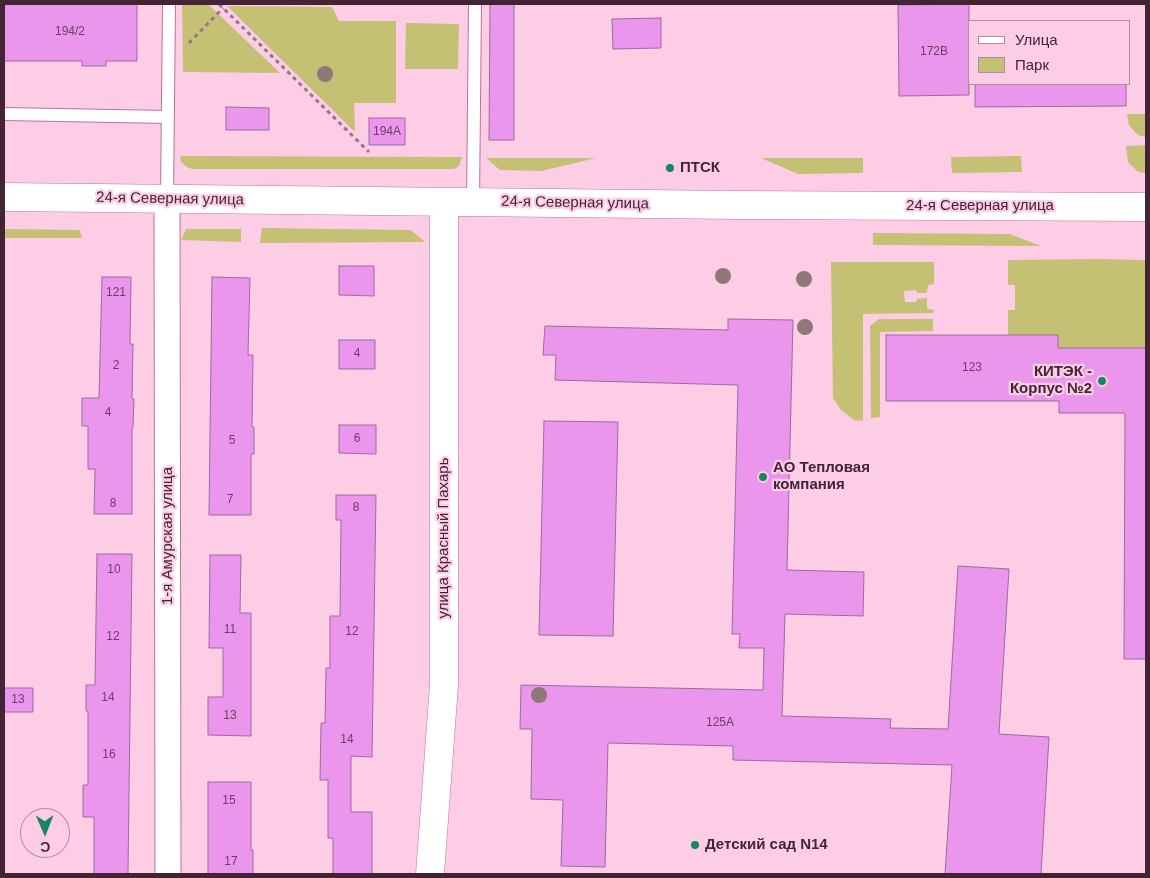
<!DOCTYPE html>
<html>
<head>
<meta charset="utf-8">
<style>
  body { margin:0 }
  #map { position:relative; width:1150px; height:878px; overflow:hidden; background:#fdcde6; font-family:Helvetica,sans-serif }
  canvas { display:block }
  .frame { position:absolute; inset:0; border:5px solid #422435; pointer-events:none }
  .legend { position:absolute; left:968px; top:20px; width:162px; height:65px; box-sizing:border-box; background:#fdcde6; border:1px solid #b2899f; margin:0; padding:6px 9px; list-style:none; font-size:15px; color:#422435 }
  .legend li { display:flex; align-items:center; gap:10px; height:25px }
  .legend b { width:25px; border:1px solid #b2899f }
  .north { position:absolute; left:20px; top:808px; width:50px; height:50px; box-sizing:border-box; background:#fdcde6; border:1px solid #b2899f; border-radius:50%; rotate:179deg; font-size:14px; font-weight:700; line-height:20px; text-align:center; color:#422435 }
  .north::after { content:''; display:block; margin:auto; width:18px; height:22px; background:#188563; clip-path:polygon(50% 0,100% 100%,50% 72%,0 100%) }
</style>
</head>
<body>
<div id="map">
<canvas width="1150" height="878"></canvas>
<div class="frame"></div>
<ul class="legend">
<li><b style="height:6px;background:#fff"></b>Улица</li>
<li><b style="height:14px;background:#c4c074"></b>Парк</li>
</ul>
<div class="north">С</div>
</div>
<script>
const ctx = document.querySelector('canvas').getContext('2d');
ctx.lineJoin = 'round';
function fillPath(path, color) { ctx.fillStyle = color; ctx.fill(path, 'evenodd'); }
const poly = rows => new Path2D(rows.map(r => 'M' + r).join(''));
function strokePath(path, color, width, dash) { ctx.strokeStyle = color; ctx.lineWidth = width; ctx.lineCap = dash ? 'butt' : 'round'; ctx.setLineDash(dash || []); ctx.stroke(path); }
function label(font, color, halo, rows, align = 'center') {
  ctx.font = font + ' Helvetica,sans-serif'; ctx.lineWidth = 4.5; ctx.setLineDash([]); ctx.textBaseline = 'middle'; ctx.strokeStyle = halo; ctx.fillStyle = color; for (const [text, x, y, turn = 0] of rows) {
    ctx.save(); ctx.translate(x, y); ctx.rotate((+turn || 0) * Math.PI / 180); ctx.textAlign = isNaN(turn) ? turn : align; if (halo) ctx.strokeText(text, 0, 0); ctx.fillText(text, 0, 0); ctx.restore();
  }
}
const green = poly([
  [182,4,208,4,280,73,183,72],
  [227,6,332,7,339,21,396,21,396,103,354,103,355,132],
  [406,23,459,24,458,69,405,69],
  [1127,114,1146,114,1146,137,1138,135,1133,130,1129,125],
  [1146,145,1146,173,1138,172,1128,162,1126,146],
  [180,156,462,157,459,166,454,169,192,169,187,167,181,162],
  [1021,156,1022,172,952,173,951,157],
  [486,158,596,158,541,171,500,170],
  [761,158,863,158,863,173,798,174],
  [262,228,411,230,425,242,260,243],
  [4,229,80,230,82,238,4,238],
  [186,229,241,229,241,242,181,240],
  [873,233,1010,234,1041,246,873,245],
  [1098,259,1146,260,1146,348,1058,348,1058,335,1008,335,1008,310,1015,310,1015,285,1008,285,1008,260],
  [831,262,934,262,934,284,928,285,927,293,917,293,916,290,904,291,905,302,916,302,917,299,927,298,927,309,934,310,933,313,863,314,863,421,854,420,850,417,840,409,833,398],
  [879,319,933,319,933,331,880,332,880,417,871,418,870,326]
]);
const building = poly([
  [4,4,137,4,137,61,106,61,106,66,82,66,82,61,4,61,4,4],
  [490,4,514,4,514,140,489,140,490,4],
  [969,4,969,95,899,96,898,5,969,4],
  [661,18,661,48,613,49,612,19,661,18],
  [975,84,1126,84,1126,106,975,107,975,84],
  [226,107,269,108,269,130,226,130,226,107],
  [369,118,405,118,405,145,369,145,369,118],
  [339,266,374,266,374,296,339,295,339,266],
  [102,277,131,277,130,344,133,344,132,399,134,399,133,427,132,427,132,514,94,514,95,469,88,469,88,426,82,426,82,398,99,398,102,277],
  [212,277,250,278,248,355,253,355,252,427,254,427,254,454,251,454,251,515,209,515,212,277],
  [728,319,793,320,787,570,864,572,863,616,785,614,782,716,891,719,890,728,948,729,958,566,1009,569,999,734,1049,737,1041,874,945,874,952,765,733,760,733,746,608,743,605,867,561,866,563,800,531,799,532,729,520,729,521,685,763,690,764,648,739,648,740,634,732,634,738,385,555,380,556,355,543,355,545,326,728,330,728,319],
  [886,335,1058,335,1058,348,1146,348,1146,659,1124,659,1125,413,1059,413,1059,401,886,401,886,335],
  [339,340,375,340,375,369,339,369,339,340],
  [544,421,618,422,613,636,539,635,544,421],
  [339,425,376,425,376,454,339,453,339,425],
  [336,495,376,495,372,757,351,756,351,812,372,812,372,874,333,874,333,838,328,838,328,780,320,780,321,723,325,723,326,668,330,668,330,616,340,616,341,520,336,520,336,495],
  [97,554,132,554,128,874,94,874,94,817,83,817,83,785,88,785,88,711,86,711,86,685,95,685,97,554],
  [210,555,241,555,240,613,251,613,251,736,208,735,208,697,223,697,223,648,209,648,210,555],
  [4,688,33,688,33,712,4,712,4,688],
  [208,782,251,782,251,850,253,850,253,874,208,874,208,782]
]);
const path = poly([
  [219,4,369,152],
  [189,43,223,8]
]);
const lane = poly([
  [4,114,168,117],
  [167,198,169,4],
  [473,202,475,4]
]);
const street = poly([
  [167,198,168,874]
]);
const secondary = poly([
  [4,197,737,205,1146,207],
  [430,874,444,685,444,202]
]);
const trees = [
  [325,74],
  [723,276],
  [804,279],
  [805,327],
  [539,695]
];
const markers = [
  [670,168,5,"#188563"],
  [1102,381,5,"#188563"],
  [763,477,5,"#188563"],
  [695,845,5,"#188563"]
];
const numberNames = [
  ["194/2",70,32],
  ["172В",934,52],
  ["194А",387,132],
  ["121",116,293],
  ["4",357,354],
  ["2",116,366],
  ["123",972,368],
  ["4",108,413],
  ["6",357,439],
  ["5",232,441],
  ["7",230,500],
  ["8",113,504],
  ["8",356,508],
  ["10",114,570],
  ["11",230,630],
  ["12",352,632],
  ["12",113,637],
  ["14",108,698],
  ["13",18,700],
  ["13",230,716],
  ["125А",720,723],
  ["14",347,740],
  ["16",109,755],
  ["15",229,801],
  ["17",231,862]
];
const poiNames = [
  ["ПТСК",680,168],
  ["КИТЭК -",1092,372,"right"],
  ["Корпус №2",1092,389,"right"],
  ["АО Тепловая",773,468],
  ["компания",773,485],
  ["Детский сад N14",705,845]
];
const streetNames = [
  ["24-я Северная улица",170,199,1],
  ["24-я Северная улица",575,203,1],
  ["24-я Северная улица",980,206],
  ["1-я Амурская улица",168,536,-90],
  ["улица Красный Пахарь",444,538,-90]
];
fillPath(green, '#c4c074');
fillPath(building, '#ea96ec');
strokePath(building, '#9f68a1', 1);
strokePath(lane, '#bb729a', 14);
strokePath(street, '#bb729a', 27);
strokePath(secondary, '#bb729a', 29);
strokePath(path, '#9a7488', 3, [4, 4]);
strokePath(lane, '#fff', 12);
strokePath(street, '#fff', 25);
strokePath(secondary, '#fff', 28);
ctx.fillStyle = '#8d7777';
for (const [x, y] of trees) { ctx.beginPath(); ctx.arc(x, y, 8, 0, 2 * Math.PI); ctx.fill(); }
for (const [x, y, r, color] of markers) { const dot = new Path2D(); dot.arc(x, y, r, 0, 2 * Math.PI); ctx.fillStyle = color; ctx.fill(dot); strokePath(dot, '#fdcde6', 2); }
label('12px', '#6c4063', null, numberNames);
label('bold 15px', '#422435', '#fdcde6', poiNames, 'left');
label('15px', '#422435', '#fdcde6', streetNames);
</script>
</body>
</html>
